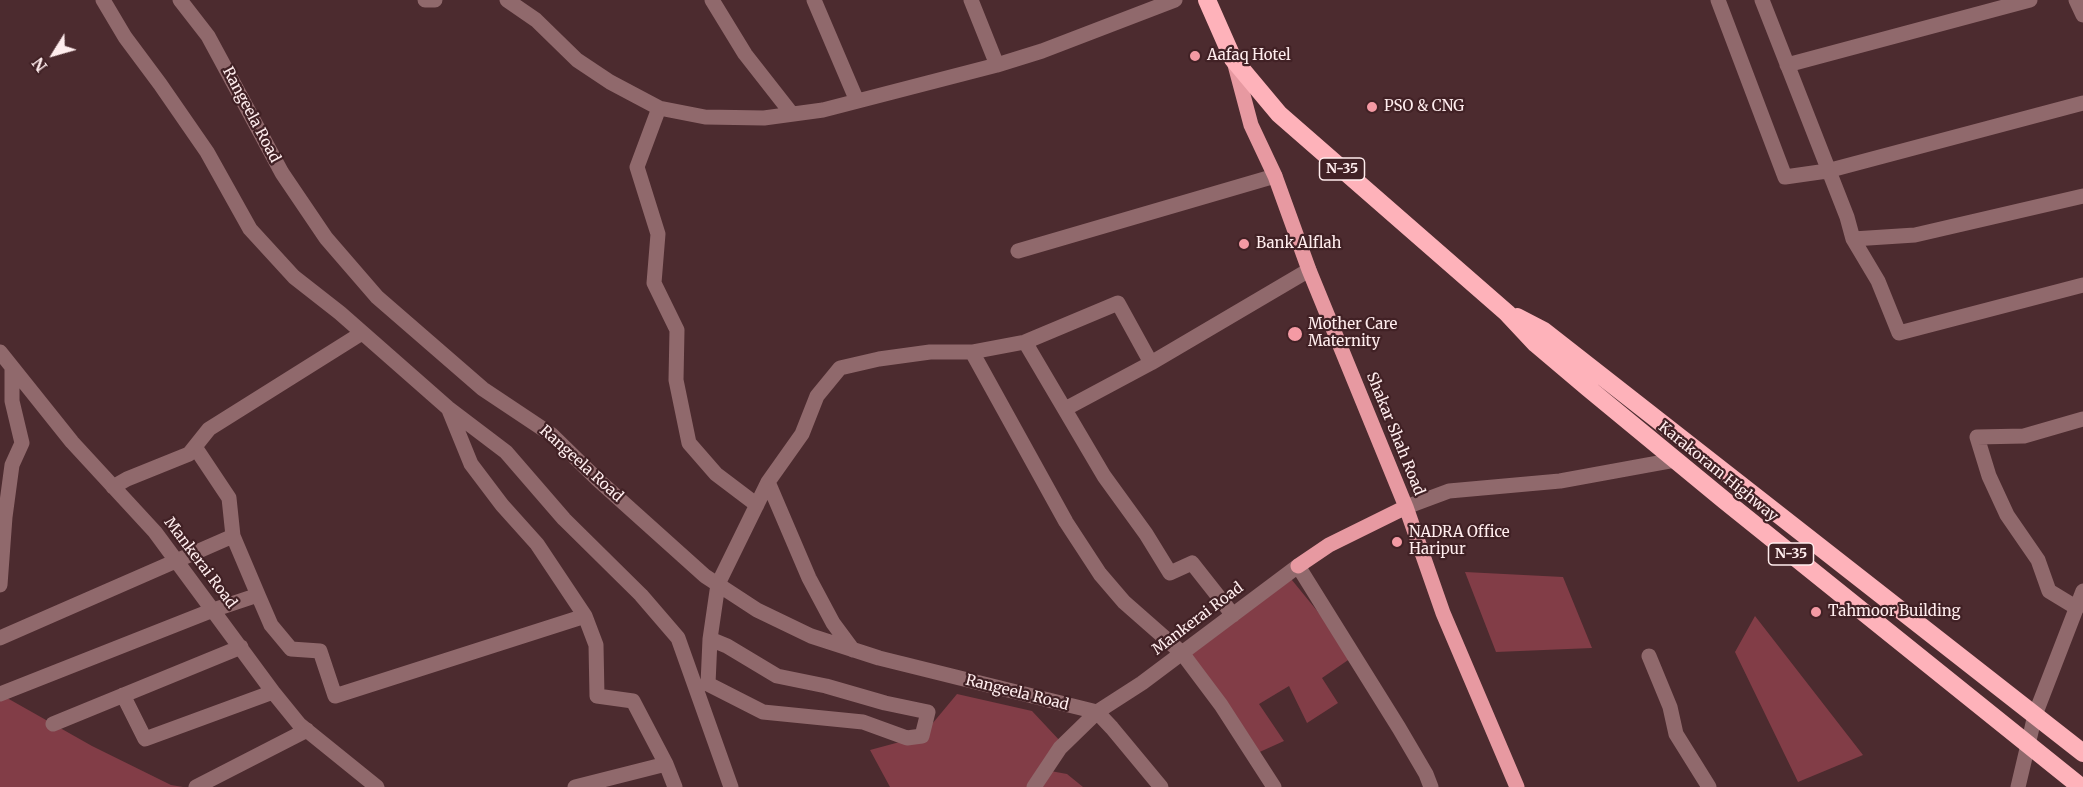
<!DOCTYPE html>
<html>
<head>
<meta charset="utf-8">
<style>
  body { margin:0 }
  #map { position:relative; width:2083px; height:787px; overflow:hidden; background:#4c2b2f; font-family:Merriweather,serif }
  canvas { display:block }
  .north { position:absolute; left:24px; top:24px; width:60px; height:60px; -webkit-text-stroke:4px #412125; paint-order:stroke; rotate:233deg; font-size:16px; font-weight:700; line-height:24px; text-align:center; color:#ffedee }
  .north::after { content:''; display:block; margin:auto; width:21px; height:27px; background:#ffedee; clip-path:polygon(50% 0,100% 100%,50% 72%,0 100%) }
</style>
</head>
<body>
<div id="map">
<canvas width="2083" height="787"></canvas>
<div class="north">N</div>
</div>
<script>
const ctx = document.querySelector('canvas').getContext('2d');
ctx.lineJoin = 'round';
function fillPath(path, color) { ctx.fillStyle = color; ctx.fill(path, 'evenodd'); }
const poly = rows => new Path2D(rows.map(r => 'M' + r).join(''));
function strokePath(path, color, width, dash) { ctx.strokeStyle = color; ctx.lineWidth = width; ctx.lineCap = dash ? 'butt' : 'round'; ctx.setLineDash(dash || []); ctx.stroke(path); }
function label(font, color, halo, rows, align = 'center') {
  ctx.font = font + ' Merriweather,serif'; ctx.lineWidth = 4.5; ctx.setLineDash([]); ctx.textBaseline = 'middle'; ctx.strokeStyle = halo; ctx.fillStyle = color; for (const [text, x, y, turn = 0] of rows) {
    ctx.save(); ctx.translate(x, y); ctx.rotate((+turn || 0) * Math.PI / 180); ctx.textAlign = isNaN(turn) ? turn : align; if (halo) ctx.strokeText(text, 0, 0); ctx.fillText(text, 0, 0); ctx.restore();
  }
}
const green = poly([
  [1465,572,1563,577,1592,648,1496,652],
  [1287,574,1354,656,1322,678,1338,703,1307,723,1289,686,1259,704,1284,741,1253,755,1182,653],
  [1755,616,1863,755,1798,782,1735,652],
  [0,694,92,746,171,785,183,787,0,787],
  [957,694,1032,711,1061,742,1032,787,890,787,870,750,922,736],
  [1045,770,1067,774,1083,787,1033,787]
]);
const minor = poly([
  [103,0,125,37,160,84,207,152,250,229,294,277,340,313,448,408,506,452,564,519,641,595,678,638,731,787],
  [180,0,208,36,282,173,326,238,377,297,483,389,552,435,597,479,705,576,757,610,811,636,879,658,1097,712,1112,728,1161,787],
  [425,0,435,0],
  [507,0,536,20,577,60,610,82,659,108,637,167,658,234,654,283,677,330,676,380,689,443,716,474,757,505],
  [712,0,745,54,792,114],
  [814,0,857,101],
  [971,0,997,65],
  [1718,0,1785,177,1827,171,2083,103],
  [1762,0,1847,217,1853,239,1878,281,1899,333,2083,285],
  [2076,0,2083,15],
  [1787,65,2030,0],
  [659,108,705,117,764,118,823,110,997,65,1042,51,1175,0],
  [1853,239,1915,235,2083,196],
  [1018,251,1275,176],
  [1025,342,1104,476,1146,534,1170,573,1192,563,1233,615],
  [0,352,72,442,155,532,273,692,299,724,377,787],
  [972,352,1066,522,1100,574,1124,602,1182,653,1221,705,1274,787],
  [1065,409,1151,363,1309,270],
  [195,447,229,498,233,536],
  [768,482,809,578,833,623,853,650],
  [113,487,127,479,189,454,209,429,362,333],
  [1406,507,1449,491,1560,481,1675,460],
  [0,585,5,517,12,465,22,443,12,401,12,367],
  [258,595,271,625,291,649,320,651,335,696,585,616,537,544,502,505,471,464,449,410],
  [2077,608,2049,591,2038,560,2007,515,1989,476,1977,437,2024,436,2083,419],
  [0,638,233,536,258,595,213,610,0,694],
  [710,639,708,684,763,712,863,722,907,738,922,736,928,712,885,703,826,686,777,676,727,646,710,639,718,584,768,482,802,434,817,396,840,368,879,359,930,352,972,352,1025,342,1118,303,1151,363],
  [1649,656,1670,707,1676,734,1709,787],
  [123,695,145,739,273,692],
  [53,724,241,647],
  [666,764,675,787],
  [196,787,307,730],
  [575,787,666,764,633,701,597,696,596,645,585,616],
  [1034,787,1060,748,1097,712,1142,683,1298,566,1399,728,1426,774,1431,787],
  [2018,787,2035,715,2083,591]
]);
const major = poly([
  [1234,61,1251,125,1275,176,1309,270,1406,507,1443,613,1517,787],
  [1298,566,1329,545,1406,507]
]);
const highway = poly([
  [1207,0,1233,59,1279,114,1507,313,1536,344,1588,388,1724,500,2081,787],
  [1517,317,1544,331,2083,753]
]);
const markers = [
  [1195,56,6,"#f49aa4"],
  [1372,107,6,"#f49aa4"],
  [1244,244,6,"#f49aa4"],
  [1295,334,8,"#f49aa4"],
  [1397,542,6,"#f49aa4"],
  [1816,612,6,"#f49aa4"]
];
const shields = [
  [1342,169,45],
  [1791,554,45]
];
const shieldNames = [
  ["N-35",1342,169],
  ["N-35",1791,554]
];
const poiNames = [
  ["Aafaq Hotel",1207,56],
  ["PSO & CNG",1384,107],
  ["Bank Alflah",1256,244],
  ["Mother Care",1308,325],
  ["Maternity",1308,342],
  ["NADRA Office",1409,533],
  ["Haripur",1409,550],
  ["Tahmoor Building",1828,612]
];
const streetNames = [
  ["Rangeela Road",251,115,62],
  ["Shakar Shah Road",1395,434,68],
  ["Rangeela Road",581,464,42],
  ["Karakoram Highway",1718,472,39],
  ["Mankerai Road",200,563,53],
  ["Mankerai Road",1198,619,-37],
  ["Rangeela Road",1017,693,14]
];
fillPath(green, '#823d47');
strokePath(minor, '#90696c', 15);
strokePath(major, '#e799a1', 15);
strokePath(highway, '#feb2ba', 18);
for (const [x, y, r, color] of markers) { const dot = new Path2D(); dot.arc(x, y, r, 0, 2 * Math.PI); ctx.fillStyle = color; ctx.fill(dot); strokePath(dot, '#412125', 2); }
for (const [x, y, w] of shields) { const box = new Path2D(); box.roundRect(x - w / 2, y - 11, w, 22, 4.5); ctx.fillStyle = '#412125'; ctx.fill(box); strokePath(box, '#ffedee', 1.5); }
label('bold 14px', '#ffedee', null, shieldNames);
label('15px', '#ffedee', '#412125', poiNames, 'left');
label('15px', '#ffedee', '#412125', streetNames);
</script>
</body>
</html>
